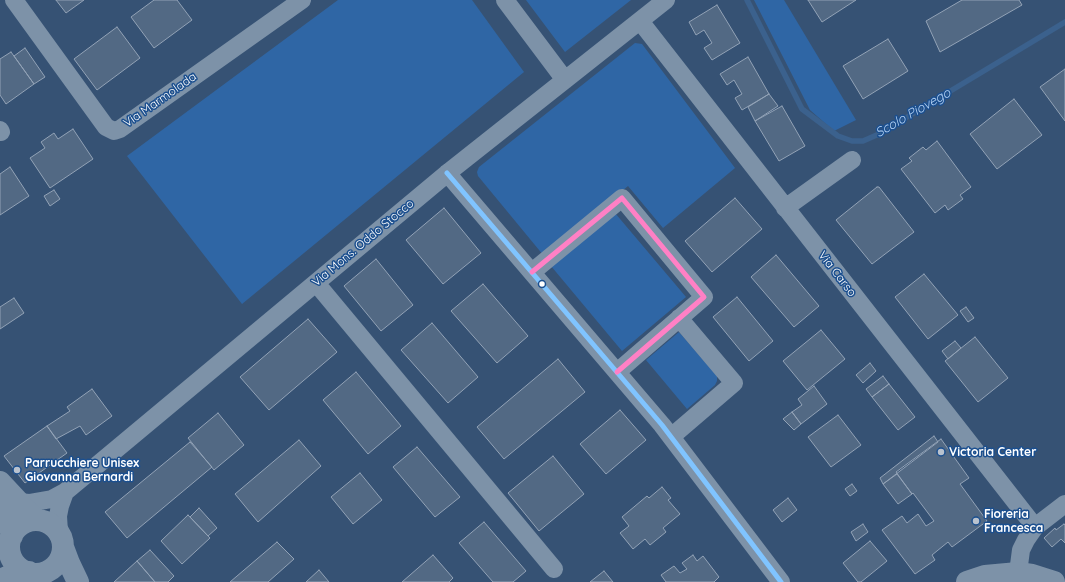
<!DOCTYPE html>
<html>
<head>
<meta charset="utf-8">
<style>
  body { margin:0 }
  canvas { display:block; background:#365274 }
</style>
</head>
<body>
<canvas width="1065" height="582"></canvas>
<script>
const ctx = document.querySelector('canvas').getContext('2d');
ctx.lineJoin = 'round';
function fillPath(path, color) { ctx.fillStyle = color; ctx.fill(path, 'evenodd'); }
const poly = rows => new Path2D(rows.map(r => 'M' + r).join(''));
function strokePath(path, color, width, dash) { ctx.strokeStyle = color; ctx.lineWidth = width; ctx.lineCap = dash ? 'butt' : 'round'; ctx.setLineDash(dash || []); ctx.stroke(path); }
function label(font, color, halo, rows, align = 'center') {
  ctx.font = font + ' Quicksand,sans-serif'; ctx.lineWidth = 3; ctx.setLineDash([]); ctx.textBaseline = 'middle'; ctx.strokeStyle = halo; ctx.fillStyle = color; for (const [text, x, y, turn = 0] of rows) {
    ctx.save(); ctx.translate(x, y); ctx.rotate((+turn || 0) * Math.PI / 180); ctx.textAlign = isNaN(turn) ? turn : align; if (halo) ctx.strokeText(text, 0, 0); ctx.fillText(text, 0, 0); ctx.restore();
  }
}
const green = poly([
  [338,0,472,0,524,72,242,304,127,156],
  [526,0,631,0,565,52],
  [754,0,784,0,856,120,834,131,810,110],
  [635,43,642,44,735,168,663,228,628,186,544,256,478,176,477,172,479,167],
  [615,213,686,297,622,351,551,266],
  [679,332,717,376,717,381,715,385,687,409,646,360]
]);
const stream = poly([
  [747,0,802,109,838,136,852,141,863,141,879,134,1065,22]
]);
const building = poly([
  [56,0,84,0,66,13,56,0],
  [154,0,177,0,192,20,154,48,131,17,154,0],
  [808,0,856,0,822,22,808,0],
  [962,0,1019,0,1022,5,940,52,926,21,962,0],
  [717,5,740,43,712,60,704,48,712,43,704,30,696,35,689,22,717,5],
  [117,27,140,58,97,90,74,59,117,27],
  [888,39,908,71,863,99,843,66,888,39],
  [25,48,45,77,34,84,14,56,25,48],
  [11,52,34,84,6,104,0,95,0,59,11,52],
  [748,57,769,94,742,110,735,98,742,94,734,80,727,85,720,74,748,57],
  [1065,69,1065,121,1040,87,1065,69],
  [769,94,778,106,755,121,748,107,769,94],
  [1014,99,1042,135,997,169,970,134,1014,99],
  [782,106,805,146,779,161,755,121,782,106],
  [73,129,93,159,50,188,30,158,45,148,41,142,54,133,58,139,73,129],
  [937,141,971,187,960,195,963,199,948,210,945,205,935,213,901,169,912,161,909,158,923,147,926,150,937,141],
  [10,167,29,196,0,215,0,174,10,167],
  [877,187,879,187,914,232,872,264,836,220,877,187],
  [54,190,60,199,50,206,44,196,54,190],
  [735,198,762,229,712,272,685,241,735,198],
  [444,208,481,253,443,284,406,240,444,208],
  [776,255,819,306,794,327,751,277,776,255],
  [376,259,413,305,381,331,344,286,376,259],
  [924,274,958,315,928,339,895,297,924,274],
  [483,284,528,336,497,363,451,311,483,284],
  [737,297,773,341,749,361,713,317,737,297],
  [14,298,24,313,0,329,0,307,14,298],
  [966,307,974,318,968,322,960,311,966,307],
  [308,319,337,352,269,410,240,377,308,319],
  [432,323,478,377,448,403,401,350,432,323],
  [821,330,845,359,807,390,783,361,821,330],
  [975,337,1008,378,978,402,945,361,975,337],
  [955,341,961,348,948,359,942,351,955,341],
  [558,359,585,392,504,459,477,427,558,359],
  [870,363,876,371,863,383,856,375,870,363],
  [356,372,401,426,368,454,323,400,356,372],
  [883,376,889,384,872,397,866,389,883,376],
  [889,384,915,417,898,430,872,397,889,384],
  [814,386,827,404,801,424,792,412,802,405,798,399,814,386],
  [92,389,112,416,86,435,80,426,56,439,47,426,70,411,67,407,92,389],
  [620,410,646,440,606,474,580,444,620,410],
  [792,412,801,424,794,430,783,419,792,412],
  [218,413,244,445,214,470,188,438,218,413],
  [838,415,861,445,831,467,808,437,838,415],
  [47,426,67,453,25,483,4,456,47,426],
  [934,436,938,442,883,484,880,478,934,436],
  [941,439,969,478,960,484,987,521,952,547,948,542,932,555,935,560,915,574,882,530,902,516,907,523,918,514,926,526,934,521,913,493,912,494,896,472,941,439],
  [299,440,321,466,258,522,235,494,299,440],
  [190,442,212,467,127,538,105,512,190,442],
  [417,447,460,497,435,517,393,467,417,447],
  [553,456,584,494,539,531,508,493,553,456],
  [360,473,382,500,353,524,331,497,360,473],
  [897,474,912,494,898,504,883,484,897,474],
  [852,484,857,491,850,496,845,489,852,484],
  [662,487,671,498,668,500,680,514,663,528,666,532,650,545,645,539,633,549,620,533,629,526,622,517,647,496,649,498,662,487],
  [788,498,797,510,782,522,773,510,788,498],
  [199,508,217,528,208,536,190,517,199,508],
  [188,515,210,538,182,564,161,541,188,515],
  [484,522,526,571,513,582,493,582,459,543,484,522],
  [863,524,868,532,856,541,851,532,863,524],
  [1064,524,1065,525,1065,543,1061,539,1052,547,1044,538,1055,528,1056,530,1064,524],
  [870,541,887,561,861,582,858,582,843,563,870,541],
  [277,542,294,559,268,582,230,582,277,542],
  [150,550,174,576,168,582,155,582,137,561,150,550],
  [433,555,453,578,449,582,402,582,433,555],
  [693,555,697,561,703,556,719,577,714,582,666,582,661,575,674,566,680,573,687,569,682,563,693,555],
  [137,561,155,582,114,582,137,561],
  [319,570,329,582,306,582,319,570],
  [604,571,613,582,590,582,604,571]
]);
const minor = poly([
  [14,0,106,127,114,131,120,129,302,0],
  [505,0,565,80],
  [640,21,1035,527],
  [0,130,1,132],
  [447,173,662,425,781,582],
  [785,208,852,160],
  [532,272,622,198,704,297,617,372],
  [316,283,554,569],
  [671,437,734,383,679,318],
  [19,502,29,503,52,499,65,492,450,171,666,0],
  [59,532,58,516,60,506,65,492],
  [1018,573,1021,550,1026,540,1035,527,1065,504]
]);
const tertiary = poly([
  [0,482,27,511,37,520],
  [0,503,9,523,12,536],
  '9 547a27 27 0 1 1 54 0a27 27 0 1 1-54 0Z',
  [63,547,69,563,78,582],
  [0,580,14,574,29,572],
  [967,582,985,576,1018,573,1032,575,1054,582]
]);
const bus1 = poly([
  [447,173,662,425,781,582]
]);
const bus2 = poly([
  [532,272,622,198,704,297,617,372]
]);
const markers = [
  [542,284,3.5,"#fff"],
  [941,452,4,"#b9c2ce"],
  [17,470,4,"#b9c2ce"],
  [976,521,4,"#b9c2ce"]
];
const streetNames = [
  ["Via Marmolada",160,100,-35],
  ["Via Mons. Oddo Stocco",363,243,-40],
  ["Via Carso",837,274,52]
];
const poiNames = [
  ["Victoria Center",949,452],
  ["Parrucchiere Unisex",25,463],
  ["Giovanna Bernardi",25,477],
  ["Fioreria",984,514],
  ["Francesca",984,528]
];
const waterNames = [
  ["Scolo Piovego",913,113,-30]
];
fillPath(green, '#2f66a5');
strokePath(stream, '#3b618d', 5.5);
fillPath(building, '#526984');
strokePath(building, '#92a2b6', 1);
strokePath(minor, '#7d92a8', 18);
strokePath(tertiary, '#7d92a8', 22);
strokePath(bus1, '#80c4ff', 5);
strokePath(bus2, '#ff80c5', 5);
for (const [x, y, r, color] of markers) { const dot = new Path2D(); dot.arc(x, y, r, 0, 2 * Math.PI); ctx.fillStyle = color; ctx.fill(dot); strokePath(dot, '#1b4f8f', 1.5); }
label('12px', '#fff', '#1b4f8f', streetNames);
label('bold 12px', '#fff', '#1b4f8f', poiNames, 'left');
label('italic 13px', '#b5d3f5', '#1b4f8f', waterNames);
</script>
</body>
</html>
